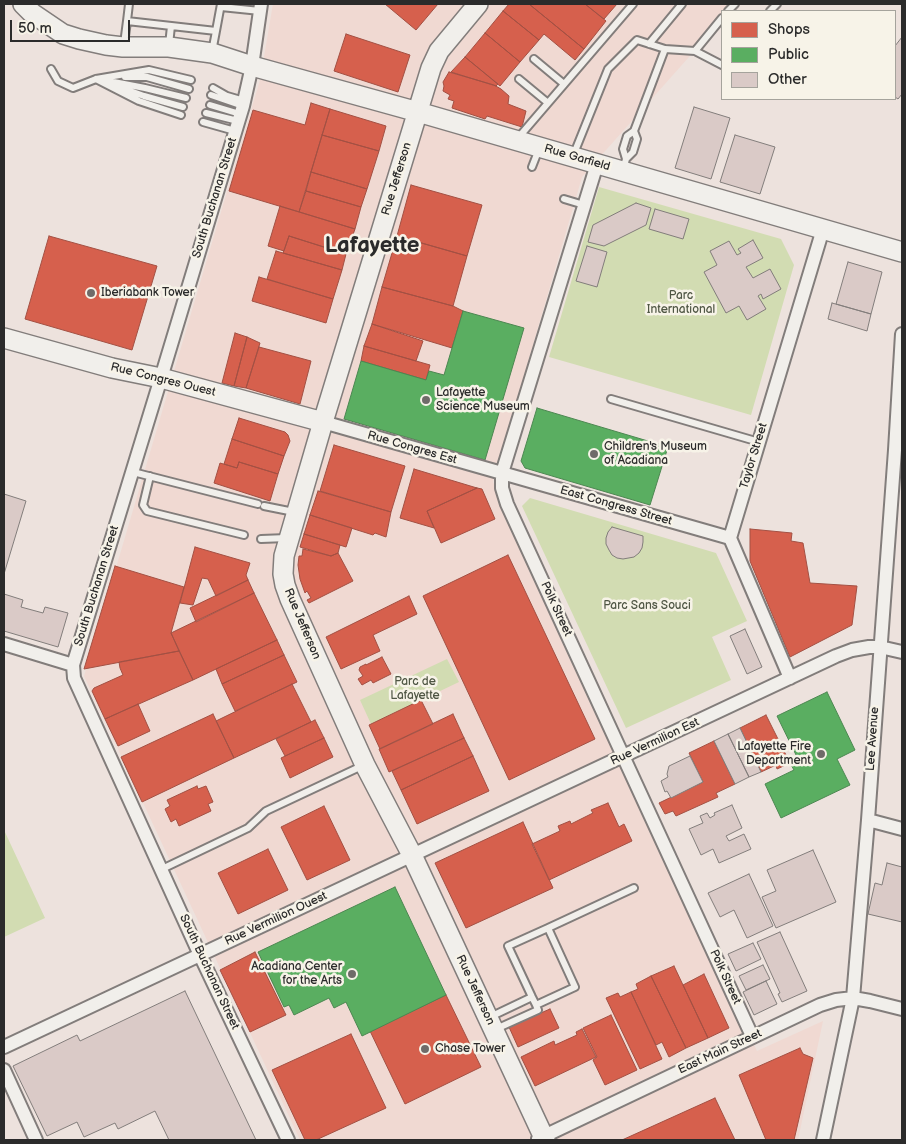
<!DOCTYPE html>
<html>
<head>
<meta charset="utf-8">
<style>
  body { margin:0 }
  #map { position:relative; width:906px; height:1144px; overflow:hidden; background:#ede2dd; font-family:"Balsamiq Sans",sans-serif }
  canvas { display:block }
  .frame { position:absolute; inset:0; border:5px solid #2b2b2b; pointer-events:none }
  .legend { position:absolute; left:721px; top:10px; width:175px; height:90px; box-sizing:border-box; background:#f7f3e8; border:1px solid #a5a39c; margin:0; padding:6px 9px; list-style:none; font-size:15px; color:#2b2b2b }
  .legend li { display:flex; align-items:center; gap:10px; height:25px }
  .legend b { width:25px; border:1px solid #a5a39c }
  .scale { position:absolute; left:10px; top:20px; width:120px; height:22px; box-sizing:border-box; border:2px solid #2b2b2b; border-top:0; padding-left:6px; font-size:15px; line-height:18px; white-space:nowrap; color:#2b2b2b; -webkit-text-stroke:4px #f7f3e8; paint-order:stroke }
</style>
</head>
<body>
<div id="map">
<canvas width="906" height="1144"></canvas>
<div class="frame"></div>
<ul class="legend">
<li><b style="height:14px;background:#d6604d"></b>Shops</li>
<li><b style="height:14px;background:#5aae61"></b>Public</li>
<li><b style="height:14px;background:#dacac7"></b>Other</li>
</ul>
<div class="scale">50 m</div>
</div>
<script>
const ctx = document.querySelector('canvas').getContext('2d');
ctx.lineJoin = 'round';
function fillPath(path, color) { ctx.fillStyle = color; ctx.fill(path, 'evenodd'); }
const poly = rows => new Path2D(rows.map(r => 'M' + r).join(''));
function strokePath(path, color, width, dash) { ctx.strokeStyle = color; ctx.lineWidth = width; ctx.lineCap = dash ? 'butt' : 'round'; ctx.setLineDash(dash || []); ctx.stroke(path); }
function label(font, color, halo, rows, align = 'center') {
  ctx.font = font + ' "Balsamiq Sans",sans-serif'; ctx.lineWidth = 5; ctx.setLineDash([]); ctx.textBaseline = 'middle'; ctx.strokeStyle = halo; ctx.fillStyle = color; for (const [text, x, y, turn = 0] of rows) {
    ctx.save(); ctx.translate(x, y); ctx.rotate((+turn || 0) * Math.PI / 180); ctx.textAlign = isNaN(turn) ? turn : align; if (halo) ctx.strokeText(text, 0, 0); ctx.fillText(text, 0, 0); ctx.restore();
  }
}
const built = poly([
  [273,4,736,4,729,11,722,11,722,20,582,177,493,482,757,1051,823,1021,798,1140,300,1140,84,676,260,80]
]);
const green = poly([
  [599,187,781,239,794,265,751,415,549,357],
  [530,498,716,553,747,621,712,637,731,680,626,728,522,506],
  [447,659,459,682,371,724,360,700],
  [4,830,45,918,4,937]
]);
const shops = poly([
  [385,4,438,4,416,30,385,4],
  [509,4,529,4,584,49,575,60,544,34,539,40,503,11,509,4],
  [529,4,585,4,606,21,584,49,529,4],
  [585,4,617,4,604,19,585,4],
  [503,11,539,40,520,62,485,33,503,11],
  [485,33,520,62,500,86,465,57,485,33],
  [346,34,410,55,398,92,334,71,346,34],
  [465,57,498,84,496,86,451,72,465,57],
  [449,72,494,85,501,89,509,96,508,104,526,111,522,127,487,116,485,119,452,108,454,101,448,99,450,95,443,91,444,86,443,82,449,72],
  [311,103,330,109,299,212,229,191,253,110,305,125,311,103],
  [330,109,386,126,379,151,322,135,330,109],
  [322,135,379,151,367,189,311,172,322,135],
  [311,172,367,189,361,207,306,191,311,172],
  [411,185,482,205,467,256,397,236,411,185],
  [306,191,361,207,355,229,299,212,306,191],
  [280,206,355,229,346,254,289,236,284,251,268,246,280,206],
  [49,236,157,266,132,350,25,319,49,236],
  [289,236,346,254,342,270,283,253,289,236],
  [397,236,467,256,453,306,382,287,397,236],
  [276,251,342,270,333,299,267,279,276,251],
  [259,277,333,299,326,323,252,301,259,277],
  [382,287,453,306,463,311,452,348,372,324,382,287],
  [372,324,423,341,416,361,364,346,372,324],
  [235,333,247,337,234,386,222,383,235,333],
  [247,337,260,343,246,388,234,386,247,337],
  [364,346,430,365,426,380,361,361,364,346],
  [259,347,311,361,300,404,246,388,259,347],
  [239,418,285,432,288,435,290,441,284,456,232,439,239,418],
  [232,439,284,456,278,474,239,462,237,468,224,464,232,439],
  [334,445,405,466,391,512,320,491,334,445],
  [239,462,278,474,270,501,214,483,220,463,237,468,239,462],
  [414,469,477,488,427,511,434,528,400,518,414,469],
  [477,488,482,489,495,519,441,543,427,511,477,488],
  [318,491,391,512,386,537,375,533,373,535,310,515,318,491],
  [310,515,352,528,346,547,304,534,310,515],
  [750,529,792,533,791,541,803,543,810,583,857,586,852,625,790,657,750,561,750,529],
  [304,534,340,545,338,553,331,556,300,547,304,534],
  [195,547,250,563,246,575,248,580,216,596,208,579,202,578,193,605,180,603,195,547],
  [303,549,331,556,338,553,353,581,309,603,307,600,311,598,307,591,305,593,300,579,298,565,299,556,302,556,303,549],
  [508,555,595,739,509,780,423,596,508,555],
  [115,566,184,587,171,633,179,651,84,669,115,566],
  [248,580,254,593,196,622,190,608,248,580],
  [254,593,277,640,193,680,171,633,254,593],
  [409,596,417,614,373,635,380,651,341,669,326,637,409,596],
  [277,640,284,655,222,684,216,669,277,640],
  [179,651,193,680,105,719,92,691,94,688,123,675,120,668,119,662,179,651],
  [284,655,297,682,235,711,222,684,284,655],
  [382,657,391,674,373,683,371,680,362,685,358,679,363,676,359,670,360,667,366,664,366,665,382,657],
  [292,684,311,722,234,758,216,721,292,684],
  [421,700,433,724,380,749,369,725,421,700],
  [138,704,150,731,118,746,105,719,138,704],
  [213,714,234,758,142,802,121,757,213,714],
  [453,714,464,738,389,772,379,749,453,714],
  [766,715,790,763,777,769,776,765,761,772,740,728,766,715],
  [315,720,324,738,285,756,276,739,315,720],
  [324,738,333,757,290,778,281,758,324,738],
  [464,738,473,756,401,790,392,771,464,738],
  [714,741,735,784,716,793,718,797,676,816,673,811,665,814,659,803,703,782,689,753,714,741],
  [473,756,489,791,417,824,401,790,473,756],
  [197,786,198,789,206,786,213,802,208,804,211,811,179,826,176,819,171,822,165,809,170,806,167,800,197,786],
  [608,803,619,827,624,824,632,841,549,880,532,844,560,831,558,826,570,821,571,824,593,813,591,810,608,803],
  [324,806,350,860,307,880,281,827,324,806],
  [523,822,553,888,466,928,435,863,523,822],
  [268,849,288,890,238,914,218,873,268,849],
  [255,952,286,1015,250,1032,220,970,255,952],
  [674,966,708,1038,686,1048,651,976,674,966],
  [704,974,729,1028,708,1038,683,985,704,974],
  [651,976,686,1048,669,1057,662,1042,656,1045,631,992,638,989,636,984,651,976],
  [631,992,662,1059,640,1069,606,998,618,993,620,997,631,992],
  [446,995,481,1067,405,1104,370,1031,446,995],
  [550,1009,559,1028,518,1047,509,1027,550,1009],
  [611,1015,637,1070,605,1085,593,1060,597,1057,583,1028,611,1015],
  [582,1029,596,1057,535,1086,521,1057,554,1041,555,1045,577,1035,576,1032,582,1029],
  [351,1034,386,1108,316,1140,305,1140,272,1070,351,1034],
  [800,1048,803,1054,813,1058,794,1140,766,1140,739,1075,800,1048],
  [715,1098,735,1140,622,1140,715,1098]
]);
const public = poly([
  [463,311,524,328,485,460,344,419,361,361,426,380,429,371,444,375,463,311],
  [537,408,668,447,650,505,525,468,521,461,537,408],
  [827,692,855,750,837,759,850,785,781,818,765,784,794,770,790,763,798,759,777,716,827,692],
  [395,887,446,995,362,1036,346,1002,334,1008,329,998,294,1015,289,1005,284,1007,258,952,395,887]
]);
const building = poly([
  [902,37,902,94,898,99,895,97,895,46,902,37],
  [694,107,730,118,711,179,675,168,694,107],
  [735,135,775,147,760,194,720,182,735,135],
  [636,203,651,208,646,225,604,246,588,242,593,225,636,203],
  [655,209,689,219,683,239,649,229,655,209],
  [753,240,763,258,746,267,753,278,770,269,781,289,763,299,761,294,758,296,766,309,747,320,739,306,726,313,704,272,717,265,710,251,729,241,737,255,741,253,738,249,753,240],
  [587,246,607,252,597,287,576,281,587,246],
  [848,262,882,272,871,314,836,304,848,262],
  [832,303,871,314,867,331,828,319,832,303],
  [4,494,26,501,4,574,4,494],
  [612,527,643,536,643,542,642,548,639,553,634,557,623,559,617,558,612,555,609,550,606,544,606,538,608,532,612,527],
  [4,594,23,600,21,607,43,613,45,607,68,613,58,647,4,631,4,594],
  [745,629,762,667,747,674,730,636,745,629],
  [740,728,761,772,749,777,728,734,740,728],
  [728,734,749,777,735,784,714,741,728,734],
  [690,756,703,782,671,798,667,791,665,792,661,781,668,777,667,774,669,766,690,756],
  [732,805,742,828,726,836,729,841,744,834,751,849,719,863,713,849,701,855,689,829,703,823,700,816,707,813,710,818,715,815,714,813,732,805],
  [813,850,836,902,776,928,762,897,776,891,767,870,813,850],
  [887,863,902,867,902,922,868,914,875,883,882,885,887,863],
  [749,874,773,926,747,938,734,910,720,917,708,893,749,874],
  [780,932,807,991,782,1002,778,994,780,993,757,942,780,932],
  [753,943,761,959,736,971,728,954,753,943],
  [763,965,770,979,746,990,739,976,763,965],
  [766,981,777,1004,754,1015,743,992,766,981],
  [185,991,256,1140,169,1140,155,1111,118,1129,115,1123,84,1137,77,1122,47,1136,13,1066,77,1035,80,1041,185,991]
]);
const lane = poly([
  [129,4,127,21,216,31,221,4],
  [221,7,260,11],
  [728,11,735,4],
  [770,11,777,4],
  [124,44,127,21],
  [649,44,682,4],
  [169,45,171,26],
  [665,49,695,51,722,18],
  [695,51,722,65],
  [212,52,216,31],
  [534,59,564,84],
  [51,69,58,81,73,88,96,79,149,70,191,80],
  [125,77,147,77,189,89],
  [96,79,139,101,181,115],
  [519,79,548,103],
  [103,80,145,88,186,98],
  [116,86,144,96,183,107],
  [213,88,227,96,244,101],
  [211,95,243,106],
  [210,105,240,114],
  [206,113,238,121],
  [203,122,235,131],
  [518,138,633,4],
  [573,156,608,69,637,40,665,49,634,131],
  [532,167,539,149],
  [623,170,626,159,633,152,637,139,634,131,627,136,623,149,626,159],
  [564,199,584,205],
  [611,399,759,442],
  [133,472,258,504],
  [150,476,143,505,147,511,244,535],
  [264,506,294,512],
  [261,539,287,538],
  [162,869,248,828,266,811,364,765],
  [548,928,634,888],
  [490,1017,532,997],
  [496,1029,538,1010,536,1005,532,997,508,946,548,928,575,987,536,1005]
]);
const street = poly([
  [261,4,252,66,243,106,161,378,73,665,74,678,200,955,288,1140],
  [597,164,502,473,502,488,507,504,752,1036],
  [323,422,730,538],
  [4,644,73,665],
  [790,678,730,538,823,229],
  [868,820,902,829],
  [4,1047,836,656,852,650,869,647,880,647,902,652],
  [4,1070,36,1140],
  [538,1139,820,1005,836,1000,853,998,870,1001,902,1009],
  [823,1140,853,998,868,820,895,450,902,334]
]);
const secondary = poly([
  [23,4,32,13,63,34,79,39,106,45,123,47,169,47,212,53,252,66,418,112,902,252],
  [478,4,439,51,431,68,323,422,284,556,283,574,285,585,290,599,365,765,412,855,545,1140],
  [4,338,112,368,161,378,323,422]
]);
const markers = [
  [91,293,5,"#6f6b69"],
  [426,400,5,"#6f6b69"],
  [594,454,5,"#6f6b69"],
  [821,754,5,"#6f6b69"],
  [352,974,5,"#6f6b69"],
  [425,1049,5,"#6f6b69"]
];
const streetNames = [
  ["Rue Garfield",577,158,16],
  ["Rue Jefferson",397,179,-73],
  ["South Buchanan Street",215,198,-73],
  ["Rue Congres Ouest",163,380,14],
  ["Rue Congres Est",412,448,16],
  ["Taylor Street",754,456,-73],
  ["East Congress Street",616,506,16],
  ["South Buchanan Street",97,586,-73],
  ["Polk Street",556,609,65],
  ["Rue Jefferson",302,624,67],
  ["Lee Avenue",873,739,-86],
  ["Rue Vermilion Est",655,742,-25],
  ["Rue Vermilion Ouest",276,919,-25],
  ["South Buchanan Street",209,972,65],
  ["Polk Street",725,977,65],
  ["Rue Jefferson",475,990,65],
  ["East Main Street",720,1052,-25]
];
const poiNames = [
  ["Iberiabank Tower",101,293],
  ["Lafayette",436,393],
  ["Science Museum",436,407],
  ["Children's Museum",604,447],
  ["of Acadiana",604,461],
  ["Lafayette Fire",811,747,"right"],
  ["Department",811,761,"right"],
  ["Acadiana Center",342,967,"right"],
  ["for the Arts",342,981,"right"],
  ["Chase Tower",435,1049]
];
const parkNames = [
  ["Parc",681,296],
  ["International",681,310],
  ["Parc Sans Souci",647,606],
  ["Parc de",415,682],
  ["Lafayette",415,696]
];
const townNames = [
  ["Lafayette",372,246]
];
fillPath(built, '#f0d9d2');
fillPath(green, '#d2dcb2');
fillPath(shops, '#d6604d');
strokePath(shops, '#a35043', 1);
fillPath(public, '#5aae61');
strokePath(public, '#4c8751', 1);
fillPath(building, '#dacac7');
strokePath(building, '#827d7b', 1);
strokePath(lane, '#827d7b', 10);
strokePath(street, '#827d7b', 16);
strokePath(secondary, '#827d7b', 22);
strokePath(lane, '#f1efeb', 6);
strokePath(street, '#f1efeb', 12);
strokePath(secondary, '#f1efeb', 19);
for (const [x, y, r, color] of markers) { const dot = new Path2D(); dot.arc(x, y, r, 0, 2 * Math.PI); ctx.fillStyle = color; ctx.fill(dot); strokePath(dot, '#f7f3e8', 2); }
label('12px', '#2b2b2b', '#f7f3e8', streetNames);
label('12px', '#2b2b2b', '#f7f3e8', poiNames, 'left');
label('12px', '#4f5644', '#f7f3e8', parkNames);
label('bold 22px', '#2b2b2b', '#f7f3e8', townNames);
</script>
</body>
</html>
